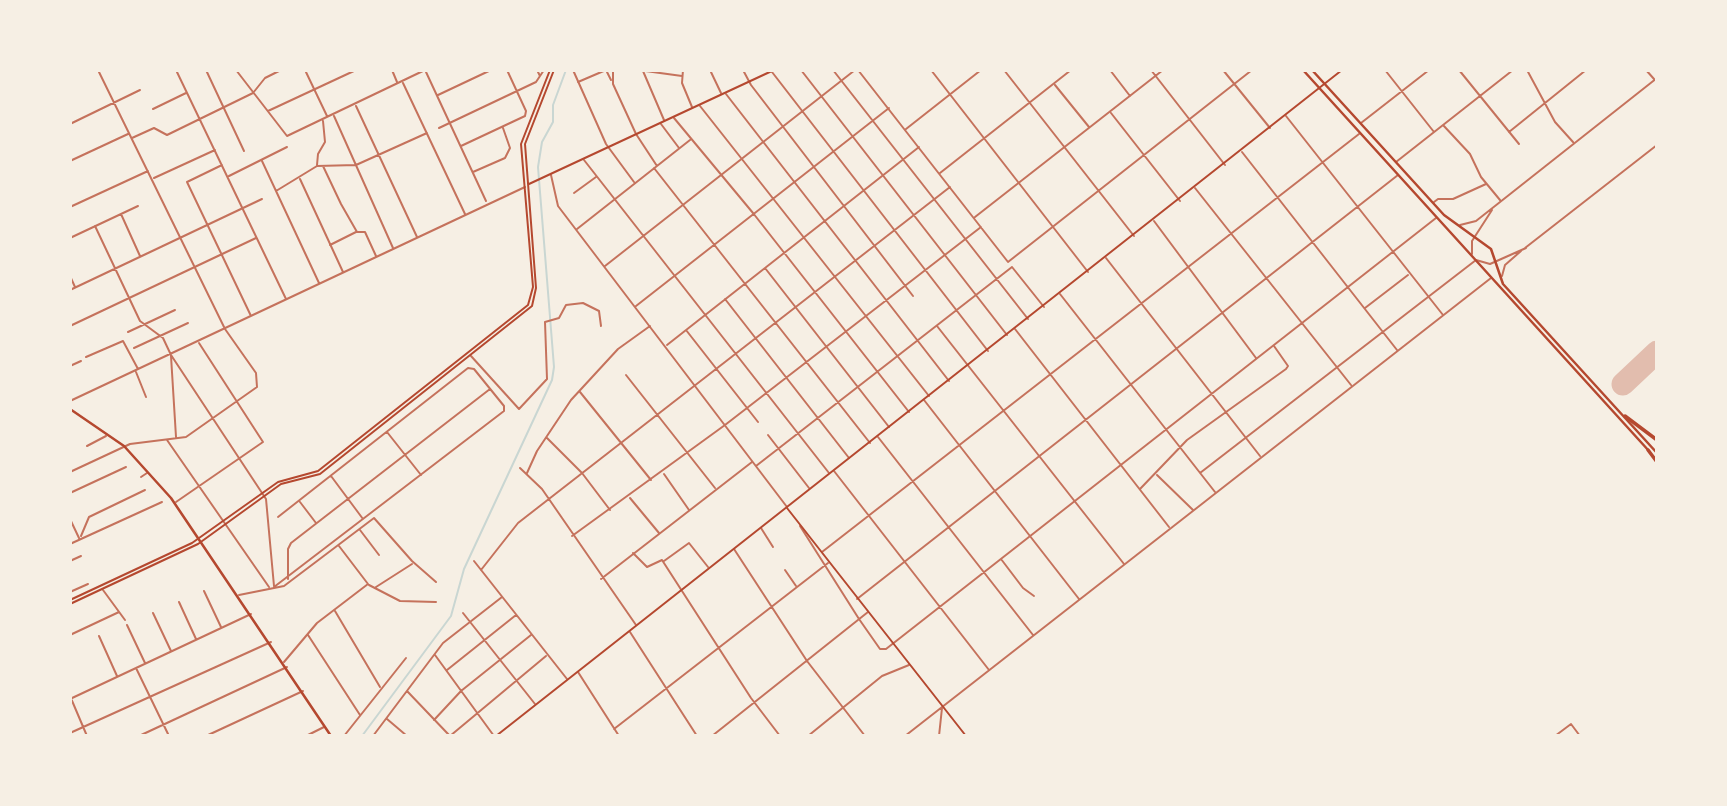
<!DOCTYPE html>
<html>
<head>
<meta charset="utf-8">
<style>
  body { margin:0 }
  #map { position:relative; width:1727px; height:806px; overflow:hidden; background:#f6efe4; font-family:Karla,sans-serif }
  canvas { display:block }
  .frame { position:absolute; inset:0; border:72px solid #f6efe4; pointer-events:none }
</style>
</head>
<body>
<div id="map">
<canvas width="1727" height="806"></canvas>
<div class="frame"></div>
</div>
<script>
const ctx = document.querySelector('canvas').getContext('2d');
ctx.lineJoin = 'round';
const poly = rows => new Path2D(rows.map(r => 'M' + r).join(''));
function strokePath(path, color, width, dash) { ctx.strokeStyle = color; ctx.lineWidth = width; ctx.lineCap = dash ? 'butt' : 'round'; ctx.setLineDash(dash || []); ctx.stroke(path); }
const stream = poly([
  [362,736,451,616,464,569,552,380,554,367,538,167,542,142,553,122,553,105,566,70]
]);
const runway = poly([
  [1623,384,1657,352]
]);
const minor = poly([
  [176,70,286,299],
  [206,70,244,151],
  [236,70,287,136,425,70],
  [305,70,327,116],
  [392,70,397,82],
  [537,70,540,76],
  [573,70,606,144,634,182],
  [606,70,611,80],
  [613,70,613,84,636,134,657,166],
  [638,70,682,76],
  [683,70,682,83,692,107],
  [710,70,721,93],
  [743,70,751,85,913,296],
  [801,70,1007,335],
  [833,70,1028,319],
  [858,70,1008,262],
  [931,70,1088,272],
  [1004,70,1134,236],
  [1110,70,1130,96],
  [1151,70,1225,165],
  [1223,70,1270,128],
  [1385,70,1434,132],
  [1459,70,1519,144],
  [1527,70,1555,122,1573,142],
  [1646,70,1654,79],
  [643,71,664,120],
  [426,72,486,201],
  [772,72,988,351],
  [578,82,606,70],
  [403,83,465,214],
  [1055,85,1089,127],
  [726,94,949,381],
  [438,95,491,70],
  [356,106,417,237],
  [700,106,929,396],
  [153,109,186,93],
  [268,111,356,70],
  [1111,113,1180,201],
  [334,116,393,248],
  [1286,116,1443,315],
  [674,118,753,213,909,412],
  [1361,123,1429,70],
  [70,124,140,90],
  [661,124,679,148],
  [1443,125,1470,154,1481,177,1500,200],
  [439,128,536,82,544,70],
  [906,129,981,70],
  [1509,132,1586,70],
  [132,138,154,128,167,135,253,93,265,78,281,70],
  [461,146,525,116,526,111,507,70],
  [1242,152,1397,350],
  [584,160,829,473],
  [70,161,128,134],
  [262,161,319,283],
  [1396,162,1513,70],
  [222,165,187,182,251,316],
  [317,165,318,154,325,142,323,121],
  [323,166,341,204,357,232,365,232,376,256],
  [654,168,870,443],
  [473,172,505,158,510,148,503,128],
  [940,173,1071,70],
  [551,175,558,206,787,507],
  [229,176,287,147],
  [154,178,215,150],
  [300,179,343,272],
  [1195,188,1351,385],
  [276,191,317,166,356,165,427,133],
  [574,193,596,177],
  [1434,202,1438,199,1453,199,1486,184],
  [70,207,148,171],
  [121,214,140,256],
  [975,217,1163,70],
  [1154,221,1256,358],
  [1460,225,1476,221,1657,78],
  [95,226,140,321,163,338,171,355,266,499,274,586],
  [577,229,690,140],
  [70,238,138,206],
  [330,245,356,232],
  [1525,248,1657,145],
  [1472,254,1472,241,1492,210],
  [1106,258,1260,456],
  [1008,262,1252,70],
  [605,266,855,70],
  [1012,267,1044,307],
  [765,268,889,427],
  [70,276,75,287],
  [1502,276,1505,265,1521,251],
  [70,290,262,199],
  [1060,294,1215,492],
  [725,299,849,458],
  [636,306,889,108],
  [1365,308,1408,275],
  [70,326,256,238],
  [937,326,1124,564],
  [1015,329,1169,527],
  [686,330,758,422],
  [128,332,175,310],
  [667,345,919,147],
  [134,348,188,323],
  [171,356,176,437],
  [471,356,519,409,547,379,545,322,559,318,566,305,583,303,599,311,601,326],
  [86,357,123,341,138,369],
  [70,366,81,361],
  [136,372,146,397],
  [626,375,715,488],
  [580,392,651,480],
  [924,400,1079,599],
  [70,401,525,187],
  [387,432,421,475],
  [768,435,809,488],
  [878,437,1033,635],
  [547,438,582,473,610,510],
  [167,440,269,587],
  [87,446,106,436],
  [756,466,1012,267],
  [520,468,542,489,636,625],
  [834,471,989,670],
  [70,472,130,444,186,437,257,387,256,373,225,329,98,70],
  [527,473,537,451,571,400,618,349,650,326],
  [1200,473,1476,260,1490,264,1526,248],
  [664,474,689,510],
  [1157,475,1193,510],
  [331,476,363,519],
  [141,477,147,473],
  [1140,489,1187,440,1286,369,1288,366,1274,346],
  [70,493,126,467],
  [630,498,659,533],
  [176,502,263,442,199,343],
  [300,502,316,523],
  [70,519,79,538],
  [800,526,859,619,880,649,886,649,1436,218],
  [761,528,773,547],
  [360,530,379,555],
  [81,536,89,517,145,490],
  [572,536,725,425,981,227],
  [70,544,162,502],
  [734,549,807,661,865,736],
  [822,552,1359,134],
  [633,553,647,567,662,560,751,698,780,736],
  [1001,559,1023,588,1034,596],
  [70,561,81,556],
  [474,561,567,679],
  [664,561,689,543,708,567],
  [481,570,518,523,950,187],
  [785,570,796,586],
  [288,579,288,549,291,543,490,389],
  [601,579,752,462],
  [369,585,400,601,436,602],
  [274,587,504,411,504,406,474,369,468,368,278,517],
  [376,587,412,564],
  [103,590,125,620],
  [204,591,221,627],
  [70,592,88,584],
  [239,595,284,586,374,518,412,561,436,582],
  [857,599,1398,175],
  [179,602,196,639],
  [335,611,380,687],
  [153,613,171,651],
  [463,613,535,704],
  [127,625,145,663],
  [630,632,697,736],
  [70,635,119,612],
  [308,635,360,715],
  [99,636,117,676],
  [435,655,494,736],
  [284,662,317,623,368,584,339,546],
  [136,668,169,736],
  [447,670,516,615],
  [578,672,619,736],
  [407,691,449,735],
  [70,696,87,736],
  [70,699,251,614],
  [387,719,407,736],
  [434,720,461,691,531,635],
  [614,729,828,563],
  [70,733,271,642],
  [139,736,287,667],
  [206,736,303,691],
  [306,736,324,727],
  [344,736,406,658],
  [373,736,443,643,502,597],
  [450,736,546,656],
  [712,736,868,612],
  [808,736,882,676,909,665],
  [905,736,1491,278],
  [939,736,942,708],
  [1555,736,1571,724,1580,736]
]);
const secondary = poly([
  [529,184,774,70],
  [787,508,966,736],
  [70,600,192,543,278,482,318,471,528,305,533,287,521,144,550,70],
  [70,604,198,544,281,484,320,474,532,306,536,288,525,144,554,70],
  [496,736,1342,70]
]);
const primary = poly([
  [1303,70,1649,451],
  [1312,70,1444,215,1491,249,1503,284,1657,453],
  [70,409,124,446,171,498,331,736]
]);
const motorway = poly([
  [1625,416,1657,440],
  [1648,450,1657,462]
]);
strokePath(stream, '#c9d6d2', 2);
strokePath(runway, '#e2bdae', 23);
strokePath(minor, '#c5725c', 2);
strokePath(secondary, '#b5482f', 2);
strokePath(primary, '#b5482f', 2.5);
strokePath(motorway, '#b5482f', 3.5);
</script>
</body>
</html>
